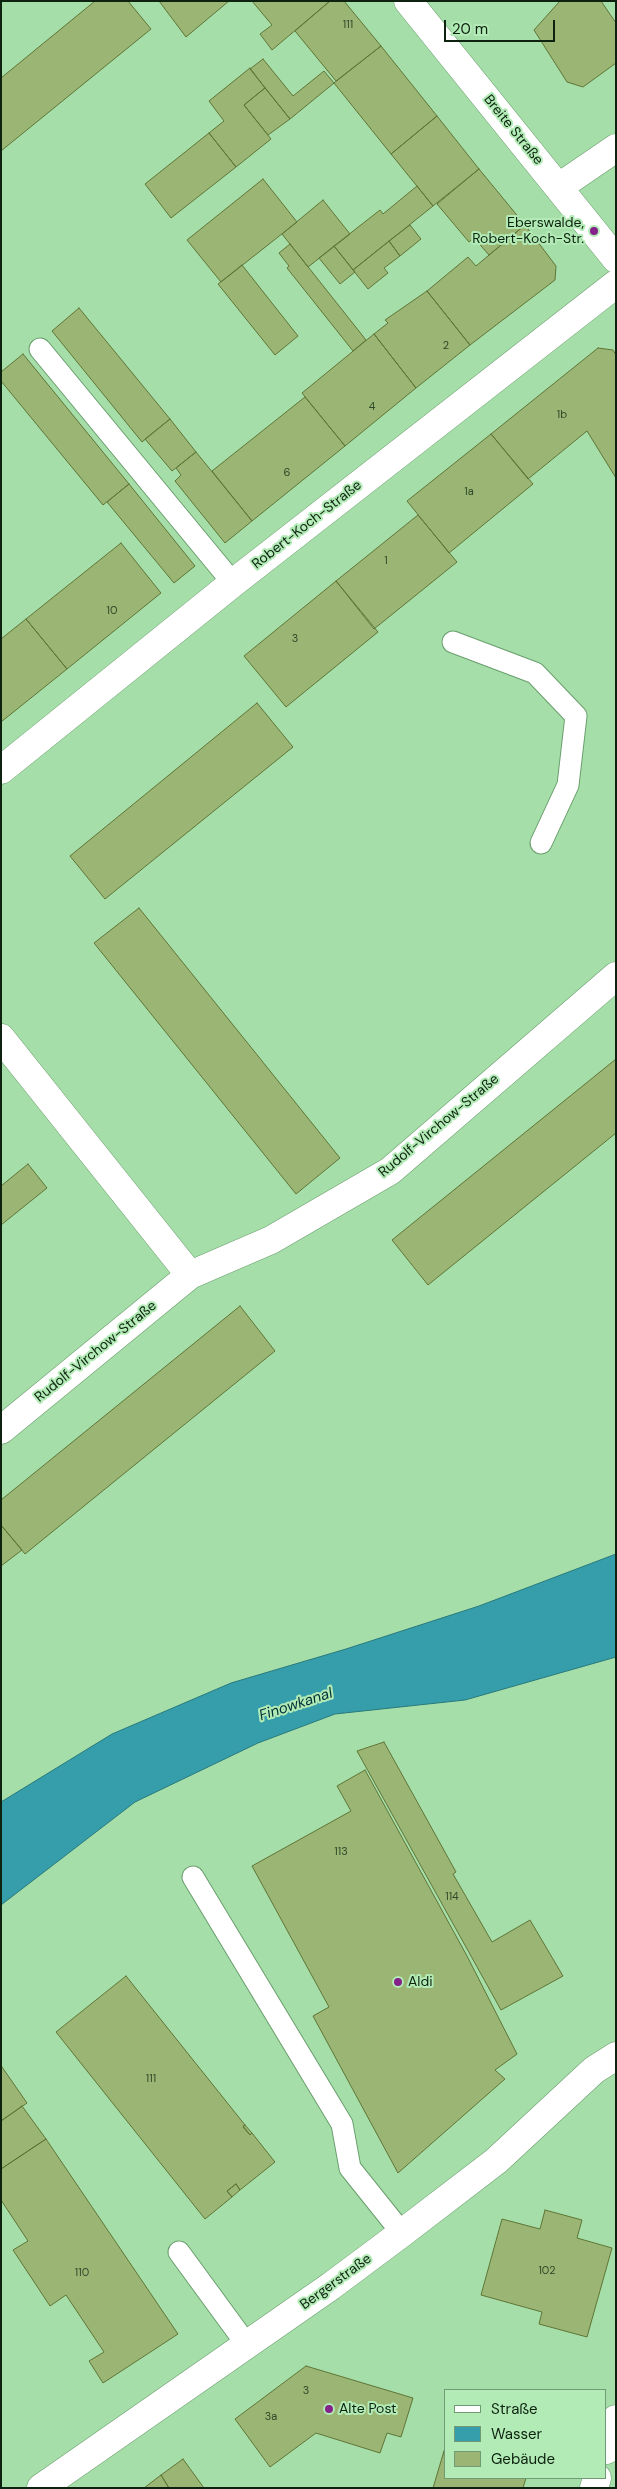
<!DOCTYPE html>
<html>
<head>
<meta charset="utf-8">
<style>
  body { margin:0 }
  #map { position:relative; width:617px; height:2489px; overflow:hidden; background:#a6dea9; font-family:"DM Sans",sans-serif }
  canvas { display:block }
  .frame { position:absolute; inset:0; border:2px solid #0d2310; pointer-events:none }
  .legend { position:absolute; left:444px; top:2389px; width:162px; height:90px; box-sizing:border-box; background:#b3ebb6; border:1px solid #719b74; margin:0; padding:6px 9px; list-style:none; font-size:15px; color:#0d2310 }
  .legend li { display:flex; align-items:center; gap:10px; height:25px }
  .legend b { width:25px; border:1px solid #719b74 }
  .scale { position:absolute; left:444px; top:20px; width:111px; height:22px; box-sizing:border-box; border:2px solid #0d2310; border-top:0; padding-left:6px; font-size:15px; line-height:18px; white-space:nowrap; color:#0d2310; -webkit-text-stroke:4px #b3ebb6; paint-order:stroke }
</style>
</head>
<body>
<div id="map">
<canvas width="617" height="2489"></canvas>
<div class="frame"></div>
<ul class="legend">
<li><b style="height:6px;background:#fff"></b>Straße</li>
<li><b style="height:14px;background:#359eaa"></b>Wasser</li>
<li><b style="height:14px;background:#9bb574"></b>Gebäude</li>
</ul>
<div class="scale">20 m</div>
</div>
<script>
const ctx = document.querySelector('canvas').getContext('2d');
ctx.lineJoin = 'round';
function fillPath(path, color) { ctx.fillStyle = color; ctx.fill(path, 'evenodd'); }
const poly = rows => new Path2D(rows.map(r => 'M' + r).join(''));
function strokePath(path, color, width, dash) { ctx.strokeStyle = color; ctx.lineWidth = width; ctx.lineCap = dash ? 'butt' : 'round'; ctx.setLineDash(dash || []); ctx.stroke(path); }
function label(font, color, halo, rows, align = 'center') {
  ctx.font = font + ' "DM Sans",sans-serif'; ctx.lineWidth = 4; ctx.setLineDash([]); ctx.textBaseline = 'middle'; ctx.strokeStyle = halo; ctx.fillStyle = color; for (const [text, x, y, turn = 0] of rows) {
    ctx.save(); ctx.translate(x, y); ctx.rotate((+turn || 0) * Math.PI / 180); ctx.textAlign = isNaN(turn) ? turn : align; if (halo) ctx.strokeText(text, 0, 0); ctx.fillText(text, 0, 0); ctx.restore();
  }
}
const water = poly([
  [616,1554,616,1657,465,1700,335,1714,258,1743,135,1802,1,1905,1,1802,112,1734,231,1683,346,1649,479,1606,616,1554]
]);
const building = poly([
  [95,1,128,1,151,29,1,151,1,78,95,1],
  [159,1,229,1,186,37,159,1],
  [252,1,330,1,272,50,260,34,272,25,252,1],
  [330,1,344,1,381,46,336,81,295,31,330,1],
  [560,1,601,1,616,23,616,63,583,87,567,82,534,30,560,1],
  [381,46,437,116,391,154,334,83,381,46],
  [263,59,293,96,324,71,334,83,290,119,250,69,263,59],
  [250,68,265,88,244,105,271,139,236,167,209,133,224,121,209,101,250,68],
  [265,88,290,119,268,135,244,105,265,88],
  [437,116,479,169,433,206,391,154,437,116],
  [209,133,236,167,171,218,145,184,209,133],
  [479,169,525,225,489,255,474,238,469,242,437,204,479,169],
  [263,179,297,222,221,282,187,240,263,179],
  [417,186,433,206,353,270,334,246,380,210,383,214,417,186],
  [323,200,350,234,308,267,282,234,323,200],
  [410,225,421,239,400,256,389,241,410,225],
  [525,225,556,266,555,280,470,345,427,291,468,257,476,266,525,225],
  [389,241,400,256,384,268,388,273,368,289,353,270,389,241],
  [290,244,366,340,353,351,287,268,289,266,279,253,290,244],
  [334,246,355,272,340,284,319,258,334,246],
  [242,265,298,336,275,355,218,284,242,265],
  [427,291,470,345,416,388,374,334,388,323,385,320,427,291],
  [79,308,170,419,142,442,52,331,79,308],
  [374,334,416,388,345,446,302,393,374,334],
  [598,348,613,350,616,355,616,478,587,431,528,479,491,434,598,348],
  [23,354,129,484,103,505,1,381,1,372,23,354],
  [305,397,345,446,252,521,212,471,305,397],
  [170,419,196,452,172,471,145,439,170,419],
  [491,434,533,484,449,553,407,501,491,434],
  [196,452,252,521,225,543,175,481,181,475,176,468,196,452],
  [129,484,195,566,174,583,107,502,129,484],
  [418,515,457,562,374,629,336,581,418,515],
  [121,543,161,593,67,669,26,619,121,543],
  [336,581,378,632,286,707,244,656,336,581],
  [26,619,67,669,1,722,1,639,26,619],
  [257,703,293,747,105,899,70,856,257,703],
  [139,908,340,1158,296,1194,94,943,139,908],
  [616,1059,616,1133,428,1285,392,1240,616,1059],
  [28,1164,47,1188,1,1225,1,1186,28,1164],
  [240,1306,275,1351,25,1554,1,1525,1,1500,240,1306],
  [1,1525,22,1550,1,1566,1,1525],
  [384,1742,456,1872,453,1874,492,1942,530,1920,563,1976,501,2010,357,1751,384,1742],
  [365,1770,467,1956,517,2054,495,2070,505,2079,398,2173,313,2016,329,2007,252,1866,351,1811,337,1786,365,1770],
  [126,1976,245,2125,243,2127,250,2135,252,2133,275,2162,240,2190,236,2184,227,2191,232,2197,205,2219,56,2032,126,1976],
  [2,2067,27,2103,1,2121,1,2067,2,2067],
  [22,2106,46,2139,1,2169,1,2121,22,2106],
  [245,2125,252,2133,250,2135,243,2126,245,2125],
  [46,2139,178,2334,103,2383,89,2361,104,2352,66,2295,50,2306,13,2250,28,2241,1,2200,1,2169,46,2139],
  [236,2184,240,2190,232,2197,227,2191,236,2184],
  [545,2210,582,2220,577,2238,612,2248,587,2337,539,2324,542,2312,481,2295,502,2219,540,2229,545,2210],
  [306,2366,413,2398,401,2437,387,2433,380,2453,316,2433,270,2467,235,2419,306,2366],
  [444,2451,446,2478,526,2478,523,2488,433,2488,444,2451],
  [183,2459,204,2488,169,2488,161,2475,183,2459],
  [161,2475,169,2488,144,2488,161,2475]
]);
const lane = poly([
  [40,349,233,583],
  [453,642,535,673,576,716,568,785,541,843],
  [193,1877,342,2124,350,2168,402,2233],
  [179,2252,247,2345]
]);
const street = poly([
  [559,187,616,148],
  [1,770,233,583,616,284],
  [1,1038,190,1275],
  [1,1430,190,1275,271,1240,390,1171,616,976],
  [41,2488,331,2286,402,2233,496,2161,594,2070,616,2056]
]);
const secondary = poly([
  [408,1,616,259]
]);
const primary = poly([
  [606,2450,616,2419],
  [594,2488,597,2478]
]);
const markers = [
  [594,231,5,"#85218a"],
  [398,1982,5,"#85218a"],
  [329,2409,5,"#85218a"]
];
const numberNames = [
  ["111",348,25],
  ["2",446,346],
  ["4",372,407],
  ["1b",562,415],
  ["6",287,473],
  ["1a",469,492],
  ["1",386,561],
  ["10",112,611],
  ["3",295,639],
  ["113",341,1852],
  ["114",452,1897],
  ["111",151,2079],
  ["102",547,2271],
  ["110",82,2273],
  ["3",306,2391],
  ["3a",271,2417]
];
const streetNames = [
  ["Breite Straße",513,130,51],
  ["Robert-Koch-Straße",307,525,-38],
  ["Rudolf-Virchow-Straße",439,1126,-40],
  ["Rudolf-Virchow-Straße",96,1352,-39],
  ["Bergerstraße",336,2282,-36]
];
const poiNames = [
  ["Eberswalde,",584,223,"right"],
  ["Robert-Koch-Str.",584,239,"right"],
  ["Aldi",408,1982],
  ["Alte Post",339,2409]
];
const waterNames = [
  ["Finowkanal",296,1705,-18]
];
fillPath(water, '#359eaa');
strokePath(water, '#29797c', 1);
fillPath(building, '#9bb574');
strokePath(building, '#5e7536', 1);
strokePath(lane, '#699e6d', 23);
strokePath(street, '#699e6d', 29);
strokePath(secondary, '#699e6d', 29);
strokePath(primary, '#699e6d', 29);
strokePath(lane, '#fff', 21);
strokePath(street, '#fff', 28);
strokePath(secondary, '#fff', 28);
strokePath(primary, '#fff', 28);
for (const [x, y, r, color] of markers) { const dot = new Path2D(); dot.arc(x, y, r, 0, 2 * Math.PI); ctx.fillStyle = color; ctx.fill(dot); strokePath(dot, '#b3ebb6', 2); }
label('11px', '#304829', null, numberNames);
label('14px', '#0d2310', '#b3ebb6', streetNames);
label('14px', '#0d2310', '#b3ebb6', poiNames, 'left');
label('italic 15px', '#003136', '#b3ebb6', waterNames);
</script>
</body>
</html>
